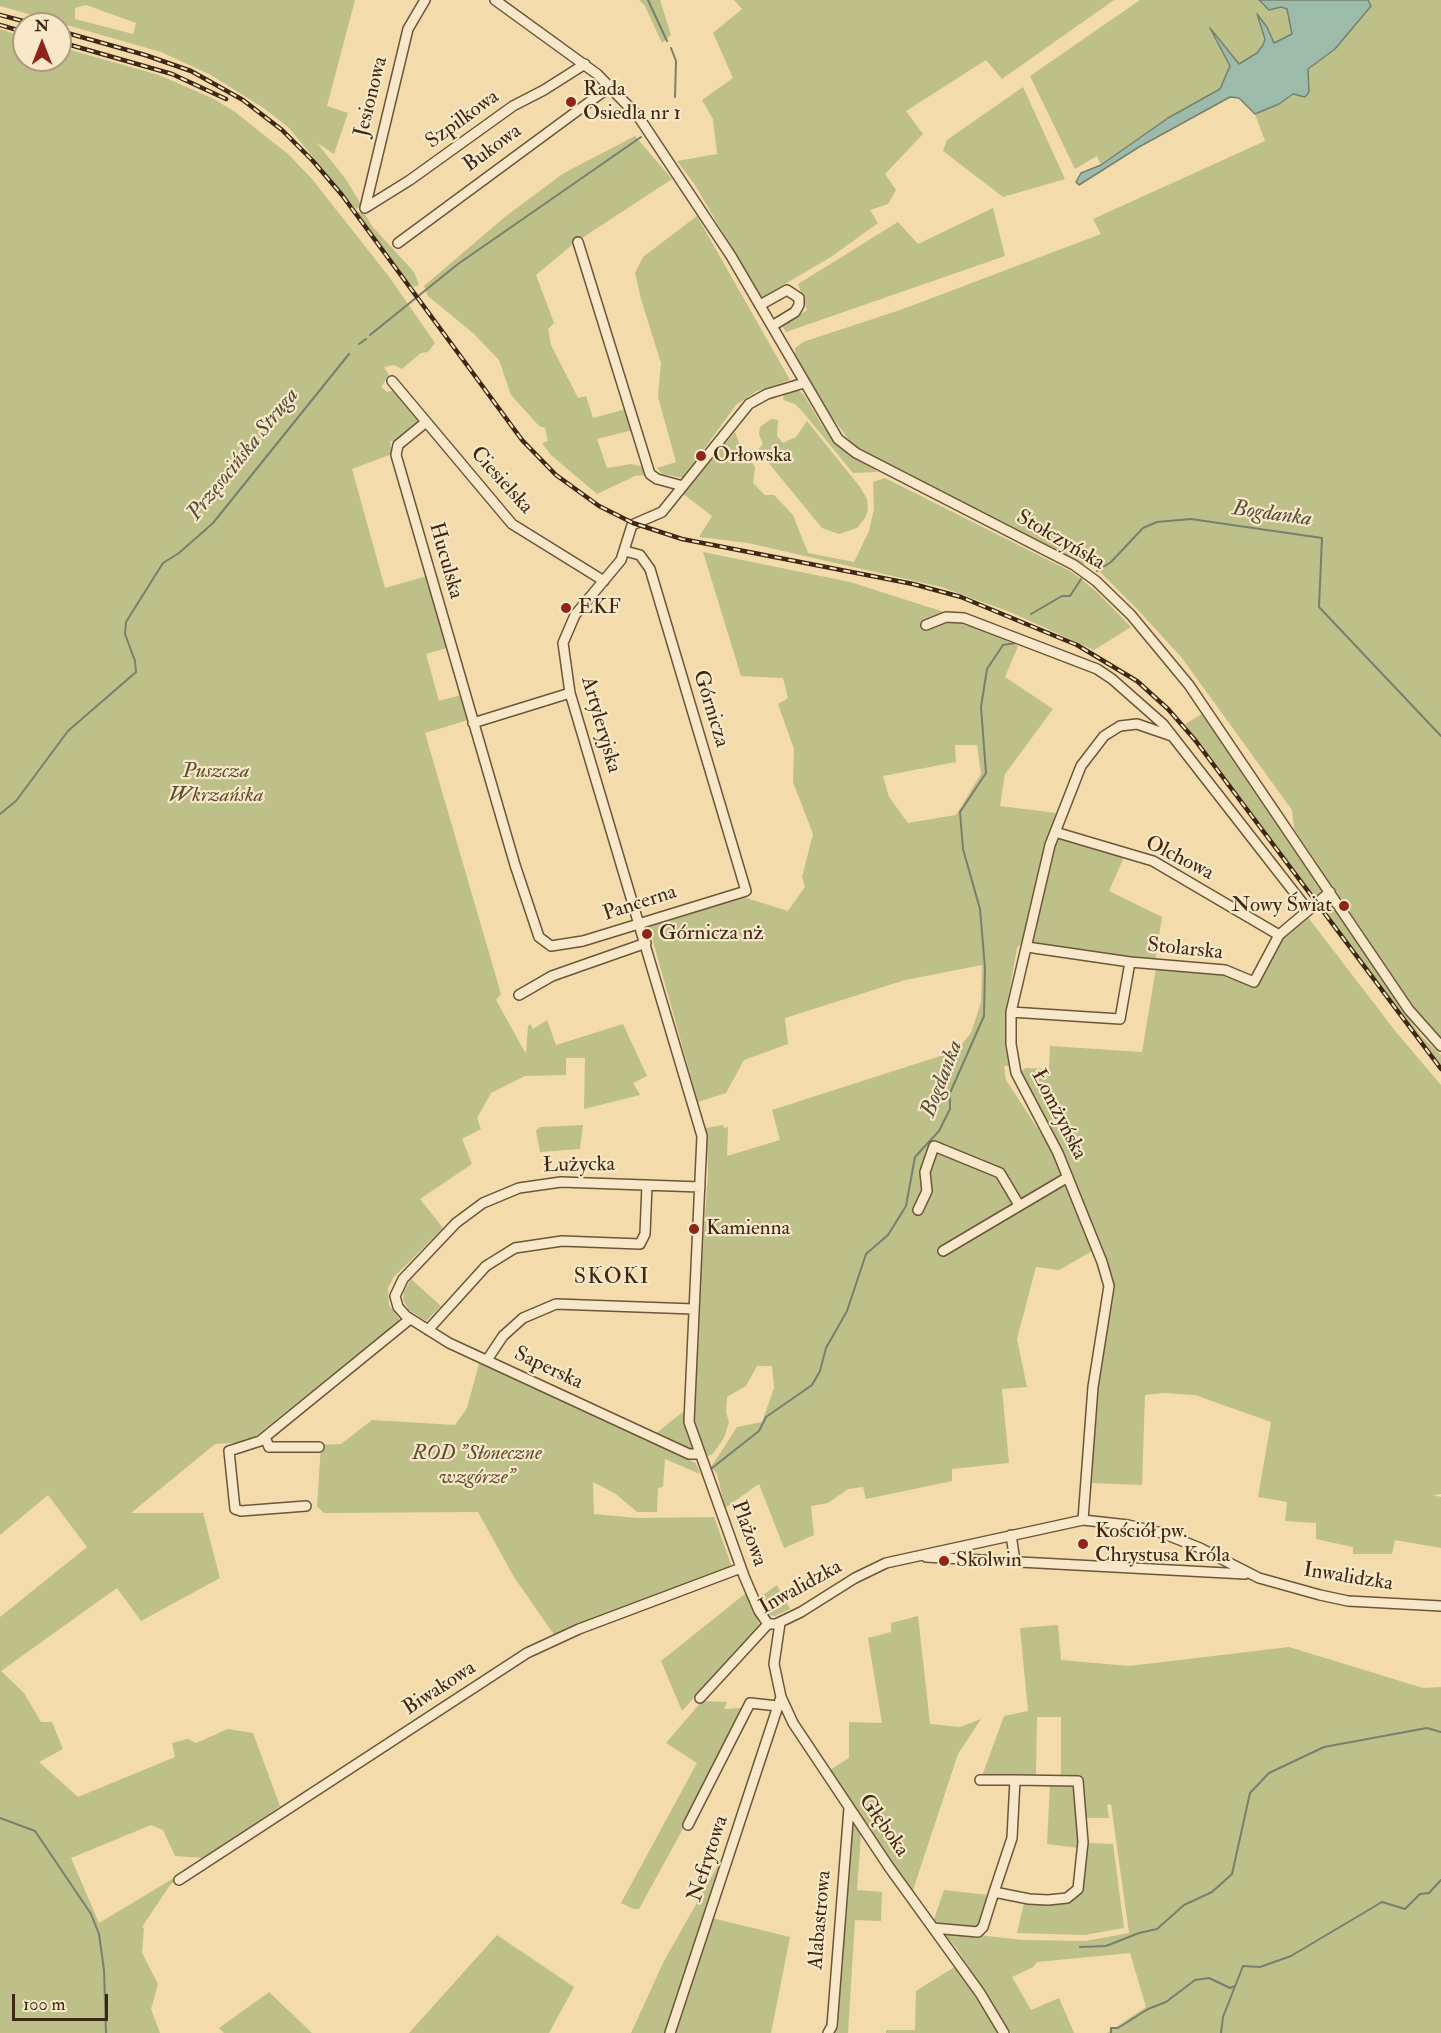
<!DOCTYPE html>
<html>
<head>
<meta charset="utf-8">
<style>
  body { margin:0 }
  #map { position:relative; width:1441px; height:2033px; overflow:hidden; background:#f4dbac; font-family:"IM FELL Double Pica",serif }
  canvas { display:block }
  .north { position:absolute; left:12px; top:12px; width:60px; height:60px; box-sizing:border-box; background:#f8e8c9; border:2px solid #ae9b7f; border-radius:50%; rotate:0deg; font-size:16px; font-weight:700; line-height:24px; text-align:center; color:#3f2811 }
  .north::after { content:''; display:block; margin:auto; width:21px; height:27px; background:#8f2418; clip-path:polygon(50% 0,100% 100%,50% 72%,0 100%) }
  .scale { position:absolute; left:12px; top:1994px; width:96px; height:27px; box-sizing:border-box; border:3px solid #3f2811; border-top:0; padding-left:8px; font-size:18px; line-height:21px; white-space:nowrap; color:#3f2811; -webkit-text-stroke:4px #f8e8c9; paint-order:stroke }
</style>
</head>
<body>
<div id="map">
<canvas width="1441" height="2033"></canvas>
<div class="north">N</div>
<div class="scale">100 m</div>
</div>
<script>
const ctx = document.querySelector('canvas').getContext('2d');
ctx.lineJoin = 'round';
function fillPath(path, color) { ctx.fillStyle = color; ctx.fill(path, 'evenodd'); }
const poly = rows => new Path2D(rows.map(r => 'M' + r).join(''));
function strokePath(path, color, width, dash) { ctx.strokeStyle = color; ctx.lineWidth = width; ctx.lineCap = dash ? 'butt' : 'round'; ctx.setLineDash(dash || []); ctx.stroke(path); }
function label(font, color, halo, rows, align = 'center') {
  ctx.font = font + ' "IM FELL Double Pica",serif'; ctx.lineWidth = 4.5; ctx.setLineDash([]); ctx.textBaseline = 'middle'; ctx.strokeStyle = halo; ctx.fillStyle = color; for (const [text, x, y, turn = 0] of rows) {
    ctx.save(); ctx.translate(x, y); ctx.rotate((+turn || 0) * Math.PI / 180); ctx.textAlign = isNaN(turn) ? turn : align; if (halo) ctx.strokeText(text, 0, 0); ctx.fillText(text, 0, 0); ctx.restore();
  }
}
const green = poly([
  [0,0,355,0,327,106,348,113,334,154,317,143,345,178,362,206,356,209,289,128,265,109,211,75,161,52,0,6],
  [86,5,136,23,133,34,75,19,75,8],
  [639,0,660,0,671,35,662,43,645,6],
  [734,0,1114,0,1002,79,986,60,906,111,923,134,885,174,896,190,888,204,870,210,878,223,831,257,761,298,695,185,677,161,717,154,713,119,702,100,733,78,713,33,742,9],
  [1140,0,1259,0,1263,6,1287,9,1292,34,1274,43,1267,27,1263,45,1257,53,1239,64,1213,31,1230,66,1220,89,1168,118,1101,165,1097,156,1075,169,1030,76],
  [1368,0,1441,0,1441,1038,1420,1016,1294,829,1292,810,1182,658,1139,611,1089,561,1083,564,854,447,826,409,795,358,795,348,803,342,903,309,1101,234,1093,219,1265,141,1255,114,1279,104,1293,94,1309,91,1308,69,1335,49,1371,6],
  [0,29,24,37,24,60,60,60,60,47,159,75,214,99,235,112,288,154,312,179,390,278,435,343,428,352,421,353,402,369,394,365,384,367,389,375,381,387,387,392,396,390,421,422,398,441,390,441,392,454,352,469,385,588,427,576,447,648,426,654,439,701,461,695,468,720,425,733,501,994,496,1000,526,1054,528,1026,530,1024,533,1029,547,1020,556,1045,623,1024,647,1076,633,1083,640,1095,584,1109,585,1058,566,1058,566,1075,525,1076,491,1093,477,1118,481,1129,462,1139,472,1164,420,1199,443,1228,393,1278,388,1288,389,1305,400,1320,248,1442,215,1444,131,1513,203,1513,220,1578,141,1621,117,1588,1,1671,24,1693,41,1722,52,1722,63,1749,39,1762,78,1797,175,1757,172,1743,188,1739,196,1743,228,1729,253,1733,280,1806,223,1847,204,1858,175,1856,163,1830,151,1825,71,1858,99,1923,174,1878,179,1878,170,1885,142,1927,144,1928,142,1953,158,1984,151,2009,160,2033,0,2033,0,1617,87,1547,48,1495,0,1535],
  [1023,87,1065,179,1003,197,943,151,947,140],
  [635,136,672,179,573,244,536,275,554,323,548,329,551,345,578,398,586,396,593,418,626,409,633,430,597,439,607,468,631,464,643,467,647,475,635,476,597,494,551,455,542,443,548,441,545,428,539,426,511,395,499,360,473,333,428,296,424,286,506,216,564,173],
  [993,208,1005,256,786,332,782,326,807,310,798,284,898,222,918,244],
  [363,211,372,226,414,272,419,285,414,287,408,282,357,213],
  [697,216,790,380,757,391,736,405,683,478,662,474,657,468,676,462,658,397,661,363,641,299,635,273,643,257],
  [798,390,804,395,822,425,838,445,878,472,853,473,802,411,795,404,783,400,784,394],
  [771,419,778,420,777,436,783,443,796,437,807,421,860,487,867,499,868,510,865,518,857,528,839,534,822,528,758,450,763,444,759,435,760,427],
  [735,432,740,446,755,467,753,483,765,495,774,495,793,515,808,553,854,562,869,531,874,509,873,482,885,478,1072,572,1097,592,1131,627,1094,650,1010,612,941,587,748,543,699,537,712,516,683,494],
  [703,552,850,582,941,611,1018,646,1005,677,1053,709,1005,774,1000,806,1056,813,1050,834,1124,857,1109,891,1162,917,1155,962,1019,945,1017,948,1006,1010,1005,1046,1009,1066,1004,1066,1006,1080,1055,1155,1094,1250,1059,1270,1036,1267,1017,1339,1027,1387,1002,1389,1009,1463,952,1469,952,1481,866,1499,863,1487,848,1489,828,1503,811,1506,814,1535,784,1548,759,1484,725,1508,717,1474,711,1467,737,1427,762,1422,774,1388,772,1366,757,1366,746,1386,727,1397,726,1412,729,1422,724,1438,712,1455,706,1456,694,1422,696,1341,708,1173,706,1128,723,1125,724,1128,728,1127,727,1156,780,1140,772,1110,956,1051,971,1033,981,1002,982,965,905,980,785,1018,788,1044,744,1060,726,1093,698,1102,649,927,743,897,788,911,805,887,802,877,813,834,793,782,794,749,778,704,788,698,783,678,741,676],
  [955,745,977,745,981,774,956,815,908,823,889,797,883,776,956,762],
  [1202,714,1322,892,1315,898,1185,724],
  [1327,898,1421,1036,1441,1055,1441,1066,1320,905],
  [1307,916,1396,1032,1441,1085,1441,1494,1433,1495,1441,1497,1441,1548,1395,1540,1392,1554,1353,1554,1353,1547,1316,1539,1316,1523,1285,1521,1287,1502,1258,1497,1271,1422,1195,1395,1163,1393,1145,1395,1142,1485,1092,1483,1095,1399,1113,1294,1111,1274,1056,1139,1021,1071,1026,1068,1049,1069,1050,1046,1142,1052,1156,968,1229,975,1249,985,1255,984,1264,975,1277,945],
  [583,1125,580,1149,540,1152,536,1131,540,1127],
  [411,1279,441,1306,426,1321,409,1310,403,1300,404,1291],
  [480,1360,696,1463,700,1474,665,1459,663,1487,658,1488,657,1512,637,1512,616,1494,593,1482,594,1514,637,1518,714,1517,732,1567,585,1622,555,1636,514,1577,478,1512,324,1513,317,1506,321,1445,341,1444,372,1420,455,1425,467,1408],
  [684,1411,693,1448,691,1449,654,1435],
  [777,1585,790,1609,775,1616,767,1615,759,1598],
  [746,1593,760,1626,682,1711,661,1661],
  [918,1616,930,1724,960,1727,981,1719,958,1754,912,1893,828,1771,849,1758,849,1722,882,1723,868,1638,891,1632,891,1623],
  [1058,1625,1061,1660,1129,1666,1289,1647,1423,1688,1441,1687,1441,2033,1107,2033,1146,2007,1130,1953,1037,1962,1033,1967,1012,1977,1031,2010,1059,1998,1074,2033,1011,2033,957,1949,942,1931,1023,1940,1085,1941,1129,1933,1111,1804,1107,1805,1109,1818,1077,1818,1079,1848,1047,1844,1050,1784,1061,1785,1061,1717,1037,1717,1036,1775,982,1776,1004,1716,1028,1711,1020,1628],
  [702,1701,727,1702,724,1709,741,1708,743,1711,702,1794,639,1909,634,1909,621,1903,697,1763,666,1743],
  [851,1820,861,1834,857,1890,882,1892,881,1921,855,1920,848,2033,834,2033],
  [1087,1843,1113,1844,1124,1928,1085,1935,1017,1933,1024,1903,1066,1903,1081,1894],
  [730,1844,666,2033,631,2033,664,1961],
  [944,1890,988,1895,978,1926,975,1928,933,1922],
  [712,1918,790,1937,771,2033,674,2033],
  [497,1935,574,1987,549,2033,409,2033],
  [956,1966,998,2033,886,2033,886,2030,915,2030,916,1991],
  [269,1992,312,2033,224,2033,219,2028]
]);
const water = poly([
  [1259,0,1368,0,1371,6,1335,49,1308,69,1309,92,1305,97,1293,94,1279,104,1255,114,1239,98,1230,97,1139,147,1079,185,1076,182,1081,173,1101,165,1168,118,1220,89,1230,66,1210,28,1239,64,1257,53,1263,45,1265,39,1257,14,1267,27,1274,43,1292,34,1287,9,1281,7,1269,10,1259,0]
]);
const stream = poly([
  [648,0,667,41],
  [671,48,676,61,675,97],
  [370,335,458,264,641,137],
  [359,344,366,339],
  [1097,571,1111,562,1143,528,1157,522,1191,519,1322,538,1319,607,1441,736],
  [1031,614,1062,596,1070,596,1081,579],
  [0,814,16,801,68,731,136,672,135,661,125,634,126,622,163,563,179,553,213,523,349,354],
  [712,1468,759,1431,766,1417,812,1385,820,1371,826,1348,847,1311,866,1254,888,1235,906,1206,915,1157,939,1131,950,1109,950,1093,984,1016,985,968,980,909,963,849,960,812,986,773,981,707,987,669,1003,645,1016,643],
  [0,1818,35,1831,91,1914,99,1934,104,1970,106,2033],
  [1080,1947,1106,1946,1139,1933,1157,1929,1184,1905,1212,1892,1232,1874,1250,1793,1269,1773,1324,1747,1427,1728,1441,1732],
  [1111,2033,1111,2028,1118,2028,1148,2009,1166,2002,1195,1980,1209,1978,1230,1988,1235,1986],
  [1221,2033,1223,2017,1243,1966,1260,1967,1291,1956,1382,1902,1405,1909,1420,1894,1429,1893,1441,1880]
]);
const minor = poly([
  [495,0,597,74,638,116,731,256,838,439,856,453,1074,565,1096,581,1131,615,1189,685,1409,1010,1441,1046],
  [365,208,410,180,513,106,544,90,585,64],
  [365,208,408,29,425,0],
  [578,242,650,474,657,479,683,486],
  [398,243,611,86],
  [760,305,787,290,799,298,799,305,795,312,772,326],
  [392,381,512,524,604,581],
  [426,422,398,445,396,455,515,865,539,937,551,946,583,941,746,891,650,569,640,555,625,551],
  [926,625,946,617,964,618,1097,669,1112,679,1163,724,1308,910],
  [473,723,570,693],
  [1055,832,1153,861,1279,935],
  [1027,947,1130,962,1225,970,1254,982,1279,935,1330,892],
  [519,995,552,976,646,943],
  [1011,1012,1120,1019,1130,962],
  [918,1210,927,1191,925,1172,934,1146,1000,1173,1019,1205],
  [943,1251,1068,1177],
  [428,1330,486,1266,515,1248,562,1241,640,1244,645,1234,647,1185],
  [487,1360,503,1336,523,1318,556,1304,694,1309],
  [265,1437,269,1447,319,1447],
  [700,1454,689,1454,449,1343,406,1316,398,1307,395,1296,403,1279,456,1223,483,1203,519,1188,561,1182,700,1187],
  [306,1506,241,1511,235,1509,229,1451,260,1441,410,1319],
  [1083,1520,1093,1387,1109,1286,1102,1262,1058,1153,1016,1073,1011,1044,1011,1012,1050,845,1081,766,1104,736,1120,726,1137,724,1172,736],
  [1011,1535,1015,1561],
  [926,1557,1245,1574],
  [780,1623,774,1664,781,1697,793,1723,889,1867,980,1993,1004,2033],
  [768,1624,759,1611,744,1576,689,1422,702,1136,570,693,563,643,575,615,621,560,632,525,662,512,749,404,767,394,804,383],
  [768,1624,776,1624,801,1612,855,1578,886,1563,1083,1520,1128,1525,1162,1533,1200,1548,1259,1578,1320,1595,1348,1601,1441,1606],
  [700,1698,768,1624],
  [980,1780,1015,1780],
  [688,1825,750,1703,778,1706],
  [179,1880,527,1653,579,1629,741,1568],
  [933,1928,978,1932,983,1927,994,1892,1012,1838,1015,1780,1078,1781,1083,1842,1078,1889,1067,1898,1048,1900,1029,1899,994,1892],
  [670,2033,781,1697],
  [828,2033,832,2026,849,1808]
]);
const rail = poly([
  [0,15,34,24],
  [0,25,24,32],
  [60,31,145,55,191,71,243,100,282,130,313,161,342,195,522,440,556,475,599,506,633,523,682,539,913,584,961,597,1077,645,1137,681,1168,709,1195,740,1441,1069],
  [60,42,172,74,226,99]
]);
const markers = [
  [571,102,6,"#8f2418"],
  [701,456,6,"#8f2418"],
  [566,608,6,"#8f2418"],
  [1344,906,6,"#8f2418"],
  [647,934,6,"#8f2418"],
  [694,1229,6,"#8f2418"],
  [1083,1544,6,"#8f2418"],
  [944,1561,6,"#8f2418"]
];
const poiNames = [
  ["Rada",583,90],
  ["Osiedla nr 1",583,114],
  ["Orłowska",713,456],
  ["EKF",578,608],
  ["Nowy Świat",1332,906,"right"],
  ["Górnicza nż",659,934],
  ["Kamienna",706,1229],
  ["Kościół pw.",1095,1532],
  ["Chrystusa Króla",1095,1556],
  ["Skolwin",956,1561]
];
const streetNames = [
  ["Jesionowa",372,97,-76],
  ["Szpilkowa",463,120,-36],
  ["Bukowa",493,149,-36],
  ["Ciesielska",501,481,48],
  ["Stołczyńska",1060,541,30],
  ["Huculska",445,561,74],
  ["Górnicza",710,709,73],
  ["Artyleryjska",600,725,74],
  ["Olchowa",1179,859,27],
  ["Pancerna",640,904,-18],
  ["Stolarska",1185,950,6],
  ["Łomżyńska",1058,1115,63],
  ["Łużycka",579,1166,-1],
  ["Saperska",548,1369,25],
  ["Plażowa",748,1534,70],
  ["Inwalidzka",1348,1578,9],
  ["Inwalidzka",801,1588,-29],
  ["Biwakowa",440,1689,-33],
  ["Głęboka",883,1826,55],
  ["Nefrytowa",709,1859,-72],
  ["Alabastrowa",821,1920,-85]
];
const parkNames = [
  ["Puszcza",216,772],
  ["Wkrzańska",216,796],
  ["ROD \"Słoneczne",477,1454],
  ["wzgórze\"",477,1478]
];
const waterNames = [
  ["Przęsocińska Struga",244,455,-51],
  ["Bogdanka",1272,515,8],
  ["Bogdanka",943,1079,-69]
];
const neighbourhoodNames = [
  ["SKOKI",612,1278]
];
fillPath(green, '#bdc088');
fillPath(water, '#9cbbab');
strokePath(water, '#77806d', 1.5);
strokePath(stream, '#77806d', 2);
strokePath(minor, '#6c5538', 12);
strokePath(minor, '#f8e8c9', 9);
strokePath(rail, '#3f2811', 4.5);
strokePath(rail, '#f8e8c9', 2, [7]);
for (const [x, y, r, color] of markers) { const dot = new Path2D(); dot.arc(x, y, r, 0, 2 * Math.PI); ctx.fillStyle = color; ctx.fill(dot); strokePath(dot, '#f8e8c9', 2); }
label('21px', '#3f2811', '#f8e8c9', poiNames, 'left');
label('21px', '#3f2811', '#f8e8c9', streetNames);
label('italic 21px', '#5e4e2f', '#f8e8c9', parkNames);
label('italic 22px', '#564d38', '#f8e8c9', waterNames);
ctx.letterSpacing = '1.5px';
label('22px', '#3f2811', '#f8e8c9', neighbourhoodNames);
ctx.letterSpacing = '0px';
</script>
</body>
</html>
